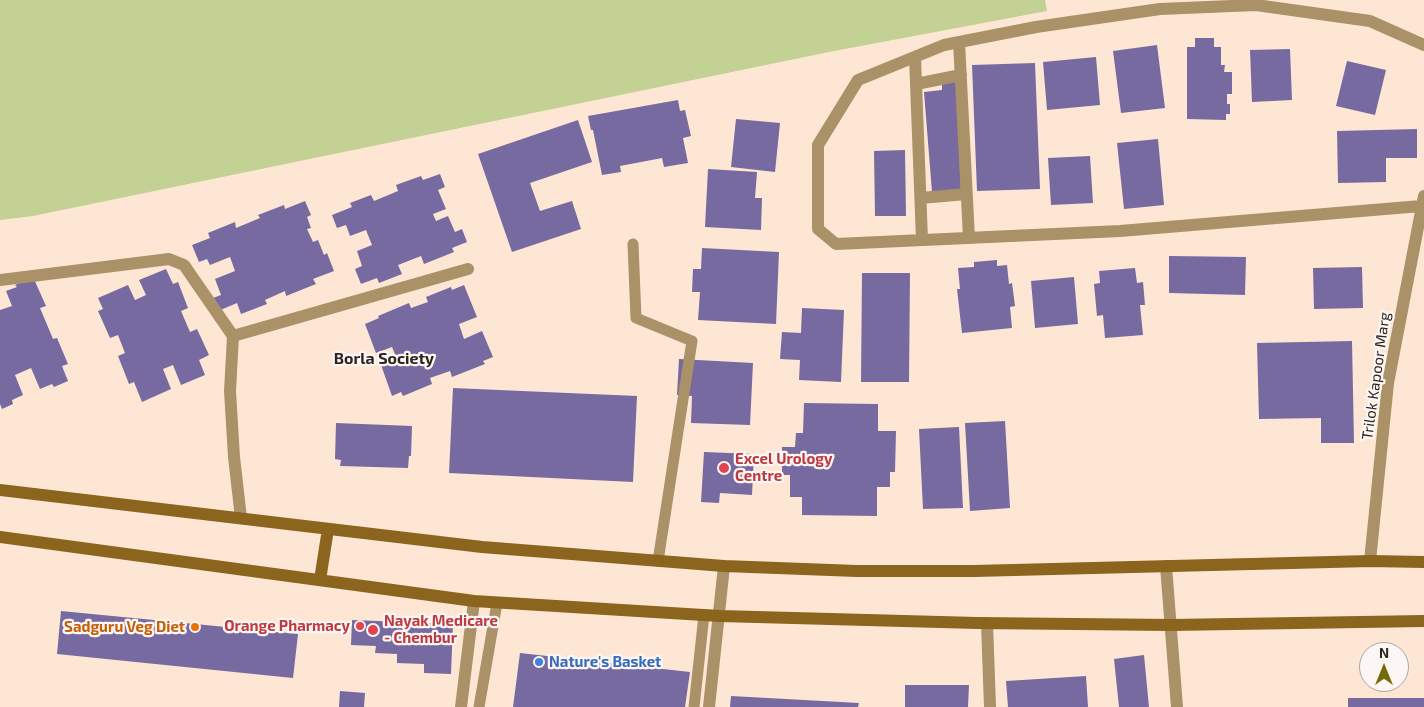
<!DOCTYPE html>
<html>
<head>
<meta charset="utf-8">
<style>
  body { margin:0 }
  #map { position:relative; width:1424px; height:707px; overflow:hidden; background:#fee6d4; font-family:"Exo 2",sans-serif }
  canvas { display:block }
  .north { position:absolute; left:1359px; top:642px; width:50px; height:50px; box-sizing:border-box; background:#fcf7f4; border:1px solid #aaa39f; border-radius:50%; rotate:0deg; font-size:14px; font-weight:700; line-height:20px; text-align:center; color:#2e251f }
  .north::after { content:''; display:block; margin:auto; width:18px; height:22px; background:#766c07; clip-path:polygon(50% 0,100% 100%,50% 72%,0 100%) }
</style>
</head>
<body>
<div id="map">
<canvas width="1424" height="707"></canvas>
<div class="north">N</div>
</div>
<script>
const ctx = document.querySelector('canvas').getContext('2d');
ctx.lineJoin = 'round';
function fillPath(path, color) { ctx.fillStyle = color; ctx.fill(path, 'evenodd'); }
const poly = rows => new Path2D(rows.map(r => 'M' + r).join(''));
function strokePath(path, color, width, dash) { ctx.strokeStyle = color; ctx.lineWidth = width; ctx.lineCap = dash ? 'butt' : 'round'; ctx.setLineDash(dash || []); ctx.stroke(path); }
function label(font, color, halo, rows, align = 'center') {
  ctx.font = font + ' "Exo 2",sans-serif'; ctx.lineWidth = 4.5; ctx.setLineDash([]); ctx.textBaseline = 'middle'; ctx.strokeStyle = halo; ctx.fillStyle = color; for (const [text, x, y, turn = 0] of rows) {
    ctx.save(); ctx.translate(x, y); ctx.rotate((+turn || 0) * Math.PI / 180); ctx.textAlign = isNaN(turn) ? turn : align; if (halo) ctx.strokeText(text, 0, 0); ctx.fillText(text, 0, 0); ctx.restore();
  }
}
const green = poly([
  [0,0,1045,0,1047,11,829,52,33,216,0,220]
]);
const building = poly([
  [1195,38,1214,38,1214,47,1221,47,1221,65,1225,65,1224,72,1232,72,1232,94,1227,94,1227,104,1230,104,1230,114,1226,114,1226,120,1187,119,1187,47,1195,47],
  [1157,45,1165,108,1121,113,1113,51],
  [1290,49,1292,100,1252,102,1250,50],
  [1096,57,1100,105,1047,110,1043,62],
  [1347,61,1386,70,1375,115,1336,106],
  [1035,63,1040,189,977,191,972,65],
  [958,78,961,191,932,192,924,92,942,90,942,80],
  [678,100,680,111,685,110,691,136,683,138,688,163,664,167,662,158,620,166,621,172,602,175,593,130,591,130,588,116],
  [736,119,780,123,775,172,731,167],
  [578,120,592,162,530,183,540,211,572,201,581,229,512,252,478,154],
  [1417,129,1417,158,1386,158,1386,182,1338,183,1337,131],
  [1158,139,1164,205,1124,209,1117,143],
  [905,150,906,216,875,216,874,151],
  [1090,156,1093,203,1051,205,1048,158],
  [708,169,757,172,755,198,762,198,761,230,705,227],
  [440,174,445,187,438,190,446,209,433,214,436,221,448,216,455,232,462,229,467,242,452,248,454,252,424,264,421,256,398,265,402,274,379,283,377,278,361,284,355,269,362,266,357,251,372,245,366,230,350,236,346,225,337,228,332,215,352,207,350,203,371,195,374,201,398,191,396,185,421,176,423,180],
  [305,201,311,215,307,217,311,228,307,229,313,242,318,240,324,255,327,253,334,271,313,279,316,284,286,296,285,291,265,300,267,304,241,314,237,303,218,311,213,298,221,295,215,279,235,271,230,257,210,265,207,259,199,262,192,245,210,238,208,233,235,222,236,228,260,218,258,215,284,205,285,209],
  [702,248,779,252,776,324,698,320,700,292,692,292,693,269,701,269],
  [1169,256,1246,257,1245,295,1169,293],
  [997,260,997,266,1007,265,1009,284,1012,283,1015,306,1010,307,1012,328,962,333,957,289,960,289,958,268,974,267,974,262],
  [1362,267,1363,308,1314,309,1313,268],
  [1135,268,1137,283,1143,282,1145,305,1140,305,1143,335,1105,338,1103,315,1097,316,1094,284,1100,283,1099,271],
  [166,269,173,284,178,282,188,308,181,311,190,332,197,329,209,355,199,360,205,375,181,385,173,365,163,369,171,389,142,402,134,382,129,384,118,356,125,353,118,335,110,338,98,311,103,309,98,298,128,285,135,300,146,295,139,280],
  [862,273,910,273,909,382,861,382],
  [33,277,46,306,40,308,53,339,57,338,68,364,62,366,68,381,54,387,52,384,40,389,31,368,15,375,23,395,12,400,13,404,2,409,0,404,0,310,12,306,6,291,17,287,15,285],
  [1074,277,1078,324,1035,328,1031,281],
  [464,285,477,317,459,324,464,339,482,331,493,357,483,361,485,364,452,377,450,371,430,378,432,384,403,396,401,392,392,396,381,365,397,359,392,347,376,353,365,324,379,318,378,316,409,303,411,308,428,302,426,297,451,287,452,290],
  [802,308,844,310,841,382,799,380,800,360,780,359,782,332,801,333],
  [1352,341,1354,443,1321,443,1321,418,1259,419,1257,343],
  [679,359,753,363,750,425,691,423,692,396,677,395],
  [453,388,637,396,633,482,449,473],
  [804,403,878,404,878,431,896,431,895,472,890,472,890,487,877,487,877,516,802,515,802,497,790,497,790,475,782,475,782,447,795,447,796,433,803,433],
  [1005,421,1010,508,970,511,965,423],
  [336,423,412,426,411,456,409,456,408,468,340,466,341,460,335,459],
  [959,427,963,508,923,509,919,429],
  [704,452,754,454,752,495,720,493,719,503,701,502],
  [61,611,298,634,293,678,57,654],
  [352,620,453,624,451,674,424,673,424,664,397,663,397,654,375,653,376,646,351,645],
  [520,653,690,672,685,707,513,707],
  [1144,655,1149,707,1119,707,1114,659],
  [1086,676,1088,707,1008,707,1006,681],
  [905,685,969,685,968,707,905,707],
  [340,691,365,693,364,707,339,707],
  [731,696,859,703,858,707,730,707],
  [1348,698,1424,698,1424,707,1348,707]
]);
const lane = poly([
  [633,244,636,318,692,341,658,561],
  [479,707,497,603],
  [694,707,704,615]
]);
const street = poly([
  [959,42,969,238],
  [915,57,922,240],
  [916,84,961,75],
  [921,198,966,194],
  [1421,206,1120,231,836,244,818,229,818,145,858,80,944,45,1036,27,1160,9,1256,5,1370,21,1424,45],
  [0,280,169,259,184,265,233,336],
  [241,518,234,457,230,391,233,336,468,269],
  [1370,561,1388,383,1424,196],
  [1166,566,1177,707],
  [987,623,990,707],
  [461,707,474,601],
  [709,707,724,566]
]);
const secondary = poly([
  [0,490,482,547,724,566,857,571,974,571,1370,561,1424,562],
  [0,537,474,601,720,616,977,623,1171,625,1424,621],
  [320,580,328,529]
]);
const markers = [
  [724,468,6,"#e0444e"],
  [360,626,5,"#e0444e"],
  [195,627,5,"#e8710a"],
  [373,630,6,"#e0444e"],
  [539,662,5,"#3f7fe0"]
];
const streetNames = [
  ["Trilok Kapoor Marg",1376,376,-82]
];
const healthNames = [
  ["Excel Urology",735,459],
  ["Centre",735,476],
  ["Nayak Medicare",384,621],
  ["- Chembur",384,638],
  ["Orange Pharmacy",350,626,"right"]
];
const foodNames = [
  ["Sadguru Veg Diet",185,627]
];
const shopNames = [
  ["Nature's Basket",549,662]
];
const neighbourhoodNames = [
  ["Borla Society",384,359]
];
fillPath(green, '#c3d194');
fillPath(building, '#766aa0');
strokePath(lane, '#ab9167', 11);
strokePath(street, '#ab9167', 12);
strokePath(secondary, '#8b641d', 12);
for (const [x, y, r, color] of markers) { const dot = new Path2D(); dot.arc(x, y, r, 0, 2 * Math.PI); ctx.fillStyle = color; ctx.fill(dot); strokePath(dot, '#fcf7f4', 2); }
label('15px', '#2e251f', '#fcf7f4', streetNames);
label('bold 15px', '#be3a42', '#fcf7f4', healthNames, 'left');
label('bold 15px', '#c56008', '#fcf7f4', foodNames, 'right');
label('bold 15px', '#366cbe', '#fcf7f4', shopNames, 'left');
label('bold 16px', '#2e251f', '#fcf7f4', neighbourhoodNames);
</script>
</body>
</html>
